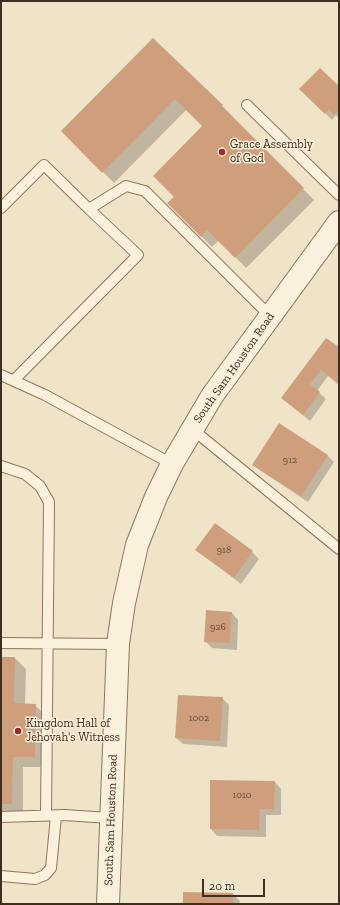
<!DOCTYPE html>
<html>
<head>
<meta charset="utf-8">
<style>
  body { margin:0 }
  #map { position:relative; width:340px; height:905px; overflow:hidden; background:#f0e4c8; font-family:"Zilla Slab",serif }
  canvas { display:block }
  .frame { position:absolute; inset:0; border:2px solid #3d2e20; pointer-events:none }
  .scale { position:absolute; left:202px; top:879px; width:63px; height:18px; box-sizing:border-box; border:2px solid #3d2e20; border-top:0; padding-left:5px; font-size:12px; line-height:14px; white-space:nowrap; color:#3d2e20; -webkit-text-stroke:3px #f7eed8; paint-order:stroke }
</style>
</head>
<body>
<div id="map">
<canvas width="340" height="905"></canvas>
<div class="frame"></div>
<div class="scale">20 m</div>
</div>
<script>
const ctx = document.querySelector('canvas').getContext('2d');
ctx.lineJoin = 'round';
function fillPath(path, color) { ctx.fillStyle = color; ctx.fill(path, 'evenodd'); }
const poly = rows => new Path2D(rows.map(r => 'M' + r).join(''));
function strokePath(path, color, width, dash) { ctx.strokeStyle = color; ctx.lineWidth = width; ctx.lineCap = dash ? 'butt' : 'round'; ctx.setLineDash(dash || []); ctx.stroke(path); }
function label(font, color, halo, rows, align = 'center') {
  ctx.font = font + ' "Zilla Slab",serif'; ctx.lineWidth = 3; ctx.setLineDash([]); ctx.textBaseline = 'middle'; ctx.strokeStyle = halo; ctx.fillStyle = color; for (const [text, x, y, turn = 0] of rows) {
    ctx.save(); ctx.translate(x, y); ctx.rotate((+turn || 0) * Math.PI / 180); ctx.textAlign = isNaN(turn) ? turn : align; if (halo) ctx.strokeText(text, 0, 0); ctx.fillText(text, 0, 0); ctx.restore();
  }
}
const shadow = poly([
  [153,40,222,106,233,117,232,118,314,200,246,268,219,240,212,247,179,214,175,197,204,126,187,109,114,183,62,131],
  [339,88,339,118,336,115,332,120,301,89],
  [339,349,339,385,328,376,317,391,326,399,310,421,282,398],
  [327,455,334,462,308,502,261,471,254,465],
  [197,550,252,552,259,559,241,584],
  [232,613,238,620,237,650,212,648,205,641],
  [1,658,15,658,26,669,25,705,35,705,46,716,46,767,23,767,23,815,1,815],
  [222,698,229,705,227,747,183,744,176,738],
  [275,782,281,789,281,815,266,815,266,837,217,836,211,829],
  [233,894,240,901,239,904,184,904]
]);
const building = poly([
  [153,38,223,105,222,106,304,188,235,258,207,230,201,237,167,203,174,197,153,176,202,126,175,99,102,173,61,131],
  [320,68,339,86,339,110,334,115,329,109,325,114,299,89],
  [326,338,339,347,339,384,321,370,310,384,320,392,303,415,281,398],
  [279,423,328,455,301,496,252,465],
  [215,523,253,551,234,578,195,550],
  [206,610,232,612,230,643,204,642],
  [1,657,15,657,14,703,36,704,35,757,13,757,12,804,1,804],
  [178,695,223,697,220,741,175,738],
  [210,780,275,781,274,809,260,809,259,830,210,829],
  [183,892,233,893,233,904,183,904]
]);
const service = poly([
  [247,105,339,195],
  [1,208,44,165,89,209,126,186,145,191,270,316],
  [1,375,45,395,172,464],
  [14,380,138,255,89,209],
  [192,429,339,549],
  [1,466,25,474,40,486,49,502,46,816],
  [1,643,118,644],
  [1,817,64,815,110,818],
  [1,876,35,879,45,875,51,868,56,816]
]);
const tertiary = poly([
  [108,904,118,644,124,603,137,545,156,497,172,464,212,396,339,222]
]);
const markers = [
  [222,152,4,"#9e2a2b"],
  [18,731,4,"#9e2a2b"]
];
const numberNames = [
  ["912",290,460],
  ["918",224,550],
  ["926",218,627],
  ["1002",199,718],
  ["1010",242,795]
];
const poiNames = [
  ["Grace Assembly",230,145],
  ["of God",230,159],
  ["Kingdom Hall of",26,724],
  ["Jehovah's Witness",26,738]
];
const streetNames = [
  ["South Sam Houston Road",234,368,-55],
  ["South Sam Houston Road",111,820,-88]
];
fillPath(shadow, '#0003');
fillPath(building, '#cf9f7d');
strokePath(service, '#8d765c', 12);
strokePath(tertiary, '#8d765c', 24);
strokePath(service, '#faf1dc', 10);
strokePath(tertiary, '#faf1dc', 22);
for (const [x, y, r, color] of markers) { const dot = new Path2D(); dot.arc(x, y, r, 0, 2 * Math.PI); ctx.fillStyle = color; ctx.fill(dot); strokePath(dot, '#f7eed8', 1.5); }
label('10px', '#624a37', null, numberNames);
label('12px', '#3d2e20', '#f7eed8', poiNames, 'left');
label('12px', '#3d2e20', '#f7eed8', streetNames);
</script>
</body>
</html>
